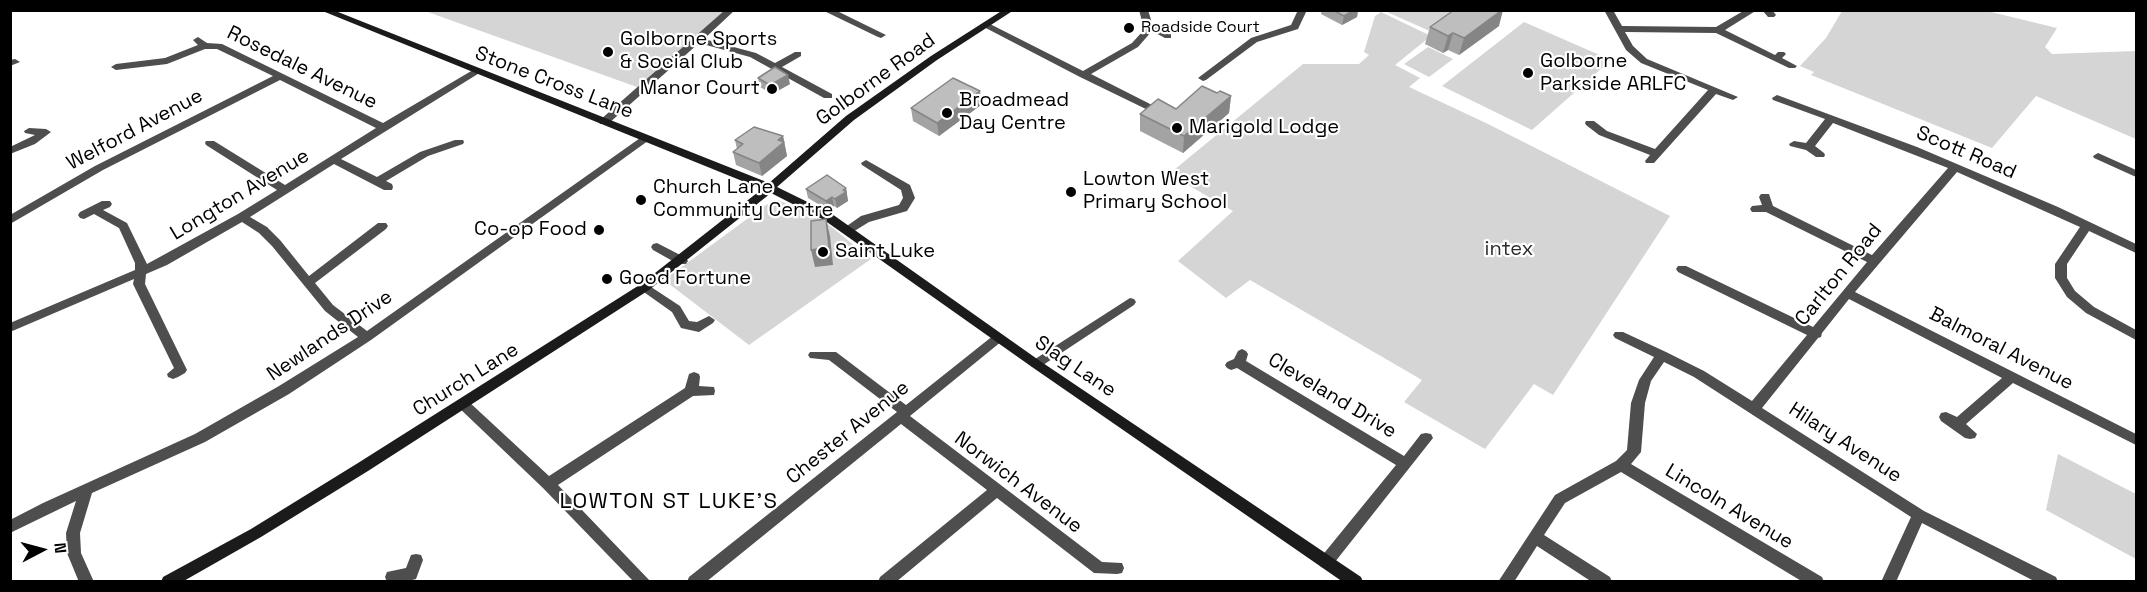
<!DOCTYPE html>
<html>
<head>
<meta charset="utf-8">
<style>
  body { margin:0 }
  #map { position:relative; width:2147px; height:592px; overflow:hidden; background:#fff; font-family:"Space Grotesk",sans-serif }
  canvas { display:block }
  .frame { position:absolute; inset:0; border:12px solid #000; pointer-events:none }
  .north { position:absolute; left:12px; top:520px; width:60px; height:60px; -webkit-text-stroke:4px #fff; paint-order:stroke; rotate:84deg; font-size:16px; font-weight:700; line-height:24px; text-align:center; color:#000 }
  .north::after { content:''; display:block; margin:auto; width:21px; height:27px; background:#000; clip-path:polygon(50% 0,100% 100%,50% 72%,0 100%) }
</style>
</head>
<body>
<div id="map">
<canvas width="2147" height="592"></canvas>
<div class="frame"></div>
<div class="north">N</div>
</div>
<script>
const ctx = document.querySelector('canvas').getContext('2d');
ctx.lineJoin = 'round';
function fillPath(path, color) { ctx.fillStyle = color; ctx.fill(path, 'evenodd'); }
const poly = rows => new Path2D(rows.map(r => 'M' + r).join(''));
function strokePath(path, color, width, dash) { ctx.strokeStyle = color; ctx.lineWidth = width; ctx.lineCap = dash ? 'butt' : 'round'; ctx.setLineDash(dash || []); ctx.stroke(path); }
function label(font, color, halo, rows, align = 'center') {
  ctx.font = font + ' "Space Grotesk",sans-serif'; ctx.lineWidth = 4.5; ctx.setLineDash([]); ctx.textBaseline = 'middle'; ctx.strokeStyle = halo; ctx.fillStyle = color; for (const [text, x, y, turn = 0] of rows) {
    ctx.save(); ctx.translate(x, y); ctx.rotate((+turn || 0) * Math.PI / 180); ctx.textAlign = isNaN(turn) ? turn : align; if (halo) ctx.strokeText(text, 0, 0); ctx.fillText(text, 0, 0); ctx.restore();
  }
}
const green = poly([
  [1390,10,1459,10,1434,33,1387,12],
  [425,11,725,11,637,87],
  [1842,11,1987,11,2057,28,2045,47,2052,54,2136,51,2136,139,2036,96,1992,148,1811,75,1814,72,1800,66,1826,38],
  [1381,12,1431,36,1395,65,1420,78,1409,87,1486,123,1670,216,1553,395,1534,384,1485,449,1404,402,1422,380,1250,280,1226,298,1178,261,1233,211,1169,174,1303,64,1359,64,1369,55,1364,52,1375,16],
  [1524,22,1611,60,1532,130,1442,86],
  [1428,47,1453,59,1429,77,1404,64],
  [778,200,823,220,871,259,749,345,664,280,766,205],
  [2058,454,2136,494,2136,559,2046,510]
]);
const street = poly([
  [725,10,735,10,704,39,756,53,775,63,795,52,801,52,801,56,782,67,832,94,832,98,824,98,750,57,699,43,608,124,600,124,599,122,600,120,725,10],
  [822,10,835,10,886,35,881,38,878,37,822,10],
  [1139,10,1148,10,1152,23,1171,34,1171,38,1165,38,1152,31,1138,47,1091,74,1154,106,1155,108,1150,111,1080,77,980,25,985,22,988,23,1083,71,1132,43,1142,32,1143,25,1139,10],
  [1298,10,1307,10,1298,29,1257,42,1206,80,1203,81,1198,78,1251,38,1291,25,1298,10],
  [1604,10,1613,10,1622,26,1716,27,1745,10,1757,10,1725,30,1775,55,1778,52,1784,52,1786,54,1782,58,1797,66,1795,68,1789,68,1716,33,1625,32,1633,46,1647,59,1738,97,1733,100,1716,94,1654,163,1646,163,1645,161,1650,155,1599,135,1586,125,1585,123,1586,121,1594,121,1607,131,1655,149,1708,90,1641,63,1626,50,1604,10],
  [1762,10,1772,10,1776,15,1774,17,1768,17,1762,10],
  [198,37,207,43,222,44,383,123,473,70,479,70,481,72,341,159,377,177,420,152,455,140,463,140,464,142,463,144,428,156,386,181,392,184,393,187,392,190,384,190,334,164,250,217,267,227,280,240,309,276,378,223,386,223,388,226,386,229,315,283,333,305,367,331,643,136,651,136,652,138,371,340,289,394,205,442,92,493,80,533,81,553,94,582,79,582,67,553,66,533,76,501,10,533,10,520,43,503,195,434,279,386,358,337,325,311,272,246,259,233,242,222,167,265,146,274,145,284,187,370,185,373,178,377,173,379,168,377,167,374,174,368,133,284,134,279,10,332,10,323,135,270,135,263,119,228,94,214,84,219,80,218,78,215,80,212,102,201,110,201,112,204,110,207,103,210,127,223,147,264,238,214,277,190,206,145,205,143,206,141,214,141,285,185,376,128,280,80,103,170,10,224,10,215,95,166,273,76,217,49,205,49,167,64,116,70,111,67,116,64,165,58,198,45,193,40,198,37],
  [15,59,20,62,10,66,10,60,15,59],
  [1777,95,1917,147,2058,207,2136,244,2136,253,2089,231,2067,264,2067,278,2075,291,2094,307,2136,330,2136,340,2086,313,2067,297,2055,278,2055,264,2080,227,1957,172,1855,292,2136,434,2136,445,2013,383,1966,424,1977,434,1975,438,1970,439,1965,438,1941,421,1939,417,1941,413,1946,412,1957,417,2002,378,1849,299,1822,333,1821,337,1818,338,1762,408,1924,511,2056,577,2058,582,2036,582,1922,523,1896,582,1881,582,1911,517,1694,377,1664,362,1651,381,1645,403,1641,452,1631,464,1822,577,1824,582,1803,582,1621,472,1565,503,1544,535,1610,577,1612,582,1592,582,1537,546,1514,582,1498,582,1555,495,1616,461,1627,450,1631,403,1639,380,1654,357,1615,338,1613,335,1615,332,1623,332,1666,352,1704,371,1752,401,1807,335,1678,272,1676,269,1678,266,1686,266,1813,327,1867,262,1766,212,1752,212,1750,209,1752,206,1762,205,1759,197,1761,194,1769,194,1773,206,1872,255,1948,168,1833,123,1815,146,1824,153,1825,155,1824,157,1816,157,1806,150,1790,146,1789,144,1794,141,1806,143,1825,119,1773,100,1772,98,1777,95],
  [29,128,46,129,51,132,35,144,10,154,10,147,35,135,25,133,24,131,29,128],
  [2098,153,2136,170,2136,177,2094,158,2093,156,2098,153],
  [866,160,910,185,915,198,907,211,869,222,848,235,842,231,844,228,861,216,899,205,903,198,901,190,862,165,861,163,866,160],
  [657,243,686,258,688,261,686,264,678,264,653,250,651,247,653,244,657,243],
  [645,283,680,306,689,321,697,322,709,316,715,320,713,323,699,332,681,328,672,312,641,290,639,287,645,283],
  [1130,298,1134,299,1136,302,1134,305,1040,367,1032,367,1030,364,1032,361,1130,298],
  [998,333,1002,335,1004,338,1002,341,910,416,1102,562,1122,563,1124,568,1122,573,1117,574,1094,573,997,498,896,582,878,582,880,577,987,490,901,424,706,582,687,582,689,577,897,412,829,360,810,358,808,355,810,352,836,352,906,405,994,335,998,333],
  [1242,349,1246,351,1248,354,1246,361,1404,456,1421,434,1426,433,1431,434,1433,438,1331,567,1326,568,1321,567,1319,562,1321,557,1396,465,1237,368,1231,370,1227,368,1225,365,1227,362,1234,359,1238,351,1242,349],
  [694,372,699,374,700,377,699,386,714,387,715,391,714,395,693,396,558,485,651,582,634,582,543,488,456,405,458,401,463,400,468,401,549,476,685,388,689,374,694,372],
  [416,554,421,555,423,560,416,579,405,582,387,582,385,577,387,572,406,568,411,555,416,554]
]);
const secondary = poly([
  [320,10,333,10,769,183,846,116,931,56,1003,10,1014,10,937,60,854,120,777,187,832,214,1040,361,1361,577,1363,582,1343,582,1032,367,824,220,771,193,649,290,368,471,261,537,182,582,161,582,163,577,251,529,358,463,641,284,762,189,320,10]
]);
const wall = poly([
  [1322,10,1358,10,1357,17,1342,25,1321,14],
  [1499,26,1459,55,1448,50,1443,53,1425,44,1430,27],
  [758,78,790,84,772,94,760,87],
  [980,91,981,105,939,136,913,121,911,108],
  [1217,93,1231,96,1229,113,1183,153,1140,131,1140,114,1176,109],
  [783,136,787,156,762,176,736,165,733,152,737,149,735,140],
  [846,188,848,201,837,208,834,206,828,210,808,198,806,189]
]);
const shadedWall = poly([
  [1354,10,1358,10,1357,17,1342,25,1344,16],
  [1502,10,1503,10,1499,26,1459,55,1464,38],
  [1453,33,1448,50,1443,53,1448,36],
  [788,75,790,84,772,94,770,85],
  [980,91,981,105,939,136,937,123],
  [1231,96,1229,113,1183,153,1184,136],
  [783,136,787,156,762,176,759,163,778,140],
  [846,188,848,201,837,208,835,199,843,190],
  [832,197,834,206,828,210,826,201],
  [826,219,830,236,833,265,815,267,811,250]
]);
const building = poly([
  [1333,10,1354,10,1344,16,1333,10],
  [1454,10,1502,10,1464,38,1453,33,1448,36,1430,27,1454,10],
  [775,67,788,75,770,85,758,78,775,67],
  [953,78,980,91,937,123,911,108,953,78],
  [1202,86,1217,93,1220,91,1231,96,1184,136,1140,114,1158,99,1176,109,1202,86],
  [754,127,783,136,778,140,784,142,759,163,733,152,743,144,735,140,754,127],
  [827,175,846,188,843,190,846,192,835,199,832,197,826,201,806,189,827,175],
  [826,219,829,247,811,250,811,221,826,219]
]);
const markers = [
  [1129,28,6,"#000"],
  [608,52,6,"#000"],
  [1528,73,6,"#000"],
  [772,89,6,"#000"],
  [947,113,6,"#000"],
  [1177,128,6,"#000"],
  [1071,192,6,"#000"],
  [641,200,6,"#000"],
  [599,230,6,"#000"],
  [823,252,6,"#000"],
  [607,279,6,"#000"]
];
const farPoinames = [
  ["Roadside Court",1141,28]
];
const poiNames = [
  ["Golborne Sports",620,40],
  ["& Social Club",620,63],
  ["Golborne",1540,62],
  ["Parkside ARLFC",1540,85],
  ["Manor Court",760,89,"right"],
  ["Broadmead",959,101],
  ["Day Centre",959,124],
  ["Marigold Lodge",1189,128],
  ["Lowton West",1083,180],
  ["Primary School",1083,203],
  ["Church Lane",653,188],
  ["Community Centre",653,211],
  ["Co-op Food",587,230,"right"],
  ["Saint Luke",835,252],
  ["Good Fortune",619,279]
];
const streetNames = [
  ["Rosedale Avenue",302,68,26],
  ["Golborne Road",876,80,-36],
  ["Stone Cross Lane",554,83,21],
  ["Welford Avenue",135,130,-28],
  ["Scott Road",1966,153,23],
  ["Longton Avenue",240,195,-31],
  ["Carlton Road",1839,275,-51],
  ["Newlands Drive",330,336,-34],
  ["Balmoral Avenue",2001,349,27],
  ["Slag Lane",1075,367,34],
  ["Church Lane",466,380,-32],
  ["Cleveland Drive",1332,396,31],
  ["Chester Avenue",848,433,-39],
  ["Hilary Avenue",1845,443,33],
  ["Norwich Avenue",1018,483,37],
  ["Lincoln Avenue",1729,507,31]
];
const parkNames = [
  ["intex",1509,250]
];
const quarterNames = [
  ["LOWTON ST LUKE'S",669,502]
];
fillPath(green, '#d5d5d5');
fillPath(street, '#4e4e4e');
fillPath(secondary, '#1b1b1b');
fillPath(wall, '#a3a3a3');
fillPath(shadedWall, '#858585');
fillPath(building, '#bebebe');
strokePath(building, '#858585', 1.5);
for (const [x, y, r, color] of markers) { const dot = new Path2D(); dot.arc(x, y, r, 0, 2 * Math.PI); ctx.fillStyle = color; ctx.fill(dot); strokePath(dot, '#fff', 2); }
label('16px', '#000', '#fff', farPoinames, 'left');
label('20px', '#000', '#fff', poiNames, 'left');
label('20px', '#000', '#fff', streetNames);
label('20px', '#2c2c2c', '#fff', parkNames);
ctx.letterSpacing = '1.5px';
label('22px', '#000', '#fff', quarterNames);
ctx.letterSpacing = '0px';
</script>
</body>
</html>
